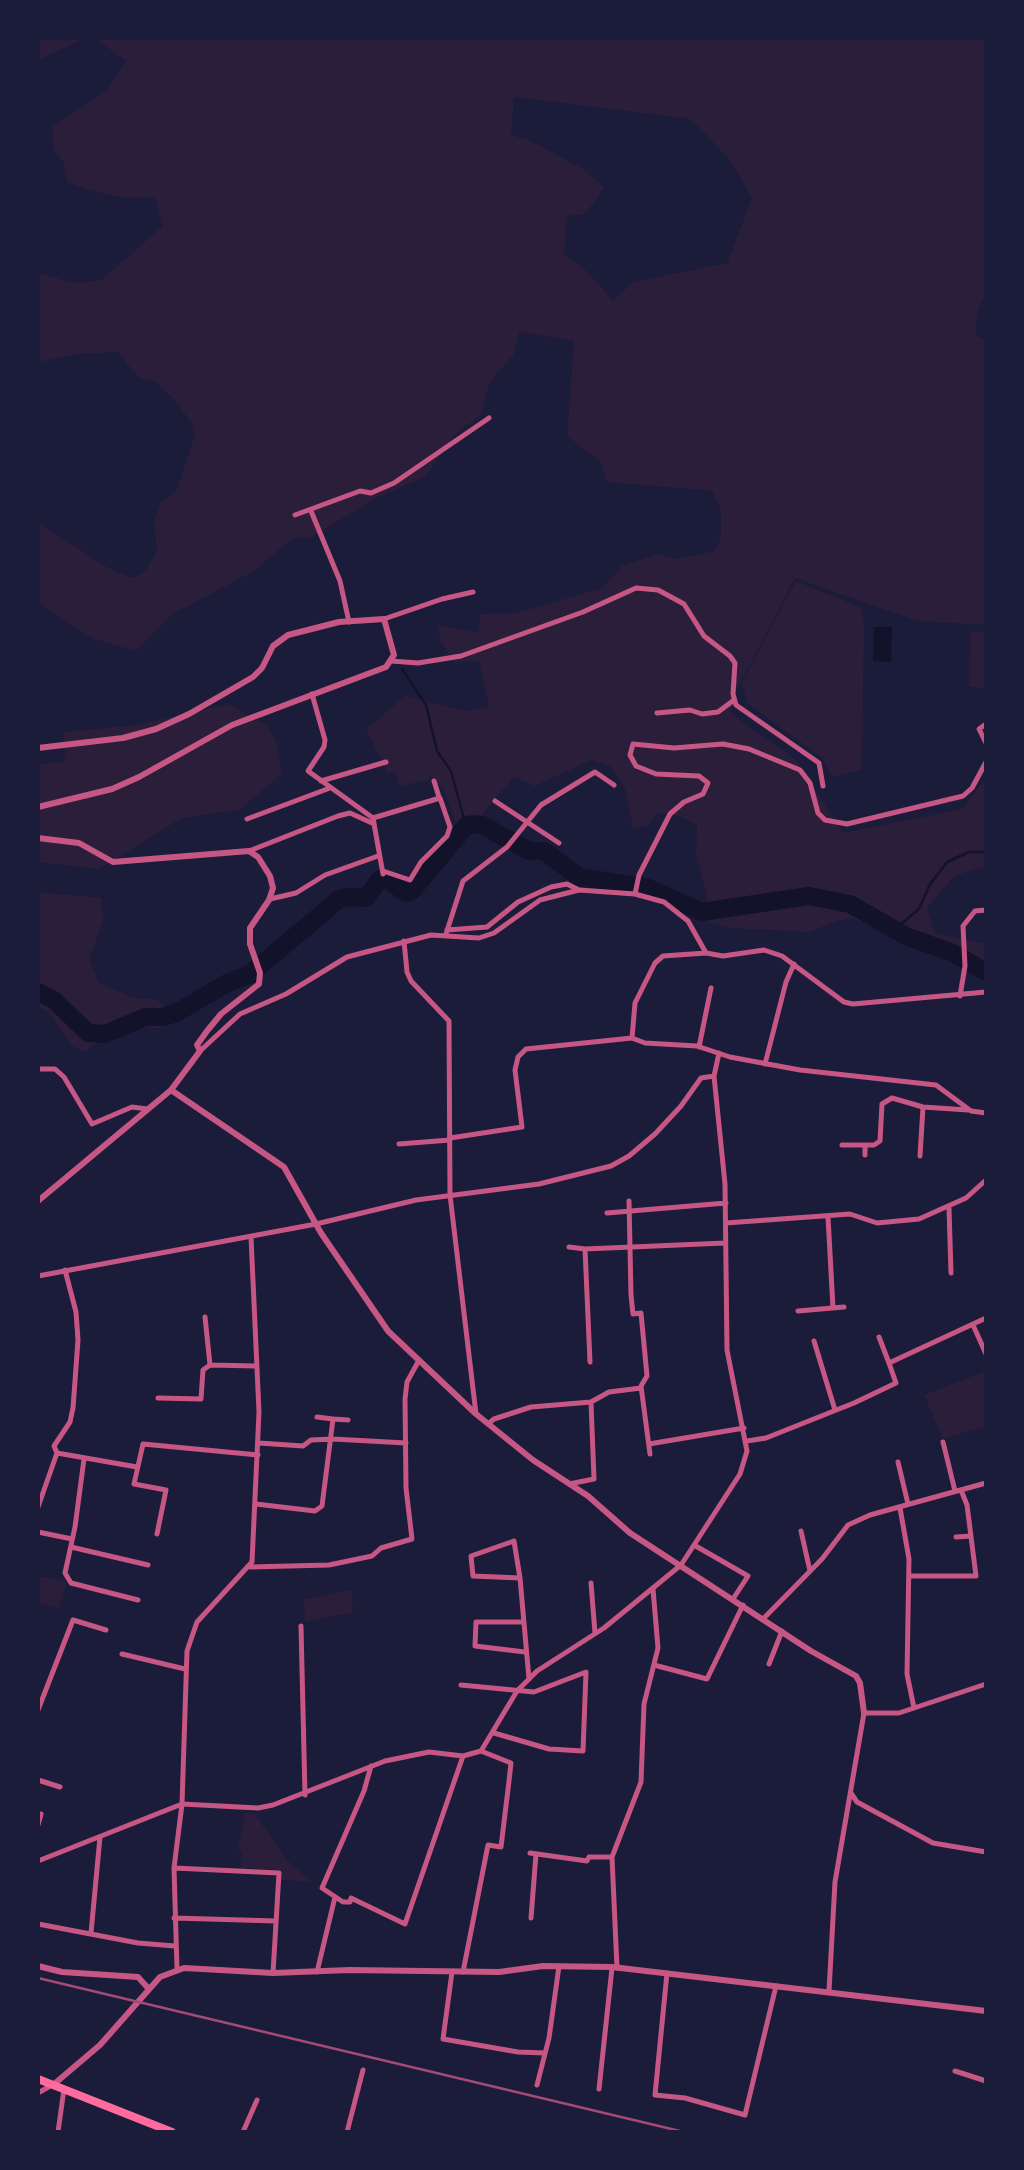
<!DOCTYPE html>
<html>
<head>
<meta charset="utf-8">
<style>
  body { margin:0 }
  #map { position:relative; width:1024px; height:2170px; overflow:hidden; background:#1b1b3a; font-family:"Nunito Sans",sans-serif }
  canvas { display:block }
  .frame { position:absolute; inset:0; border:40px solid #1b1b3a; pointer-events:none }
</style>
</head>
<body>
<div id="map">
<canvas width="1024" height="2170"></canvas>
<div class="frame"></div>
</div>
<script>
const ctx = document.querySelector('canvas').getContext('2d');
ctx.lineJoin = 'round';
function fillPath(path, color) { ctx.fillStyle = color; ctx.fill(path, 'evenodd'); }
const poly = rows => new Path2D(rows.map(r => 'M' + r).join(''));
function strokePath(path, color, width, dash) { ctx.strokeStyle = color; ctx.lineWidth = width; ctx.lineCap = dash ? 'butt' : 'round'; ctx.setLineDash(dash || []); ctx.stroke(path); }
const green = poly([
  [38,38,86,38,38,60],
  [94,38,986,38,986,293,977,312,976,335,986,341,986,625,917,621,795,578,735,693,730,713,796,760,843,833,962,809,986,778,986,866,954,876,927,908,936,933,982,943,986,941,986,965,933,938,884,932,855,919,839,920,809,932,729,928,708,923,706,890,696,857,697,825,679,816,657,813,648,826,633,828,625,789,611,767,591,760,535,786,514,777,478,819,456,823,444,789,430,776,429,779,399,787,395,771,387,772,366,729,405,696,465,711,489,706,479,661,455,662,440,641,438,625,479,633,480,614,516,613,603,588,622,566,657,554,675,559,715,551,721,537,721,510,712,491,607,482,601,462,567,436,574,341,519,332,514,354,490,382,481,415,455,434,425,477,378,497,308,539,296,536,252,572,173,614,136,651,94,639,38,603,38,522,108,568,132,578,145,571,157,551,154,521,161,502,176,492,195,435,193,425,174,399,155,382,138,377,118,352,79,354,38,362,38,273,74,283,101,280,163,226,155,198,127,198,91,191,67,182,64,163,54,150,52,127,107,90,126,61],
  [514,97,691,119,729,159,752,198,727,263,633,282,613,301,588,272,564,254,567,216,585,214,604,188,585,170,531,141,511,135],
  [796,581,860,607,864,622,862,770,832,777,821,757,747,703,742,682],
  [970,631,986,632,986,688,969,687],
  [228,704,266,725,277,743,282,774,239,810,182,818,99,869,38,862,38,765,66,761,63,732,138,725],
  [38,892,101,898,104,919,89,959,99,983,132,997,157,1000,180,1019,161,1028,138,1027,100,1041,85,1052,72,1046,48,1012,38,1006],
  [986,1371,986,1426,943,1439,924,1395],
  [38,1576,67,1582,59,1609,38,1603],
  [352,1590,353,1612,305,1622,304,1599],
  [245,1812,254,1813,288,1861,312,1882,282,1880,282,1870,241,1868,242,1851,238,1850]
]);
const water = poly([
  [874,627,892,627,891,662,873,661]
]);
const stream = poly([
  [402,669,426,705,437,751,451,771,466,826],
  [895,929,919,909,929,886,947,862,969,852,986,852]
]);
const river = poly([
  [38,992,54,1000,88,1033,105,1034,145,1017,162,1017,176,1013,229,982,249,975,338,900,346,897,366,898,380,879,388,880,406,893,411,892,466,826,473,824,482,825,529,851,544,851,579,877,648,888,702,912,809,896,850,904,906,936,953,953,986,972]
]);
const minor = poly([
  [311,511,340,581,349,622],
  [295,515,360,491,371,493,394,483,489,418],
  [384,619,442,599,473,592],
  [391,661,418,663,461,656,583,612,636,588,658,590,684,604,704,636,730,656,735,663,733,694,736,705,819,763,823,786],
  [312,694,325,740,324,747,308,771,373,818,383,874],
  [657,713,690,710,702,714,718,712,734,700],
  [986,724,979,729,986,743],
  [321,781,386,762],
  [434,781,439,797],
  [495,801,559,843],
  [373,818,440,798,450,827,447,836,421,862,410,880,383,871],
  [247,819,330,788],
  [249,851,338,816,350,813,372,823],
  [635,894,639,875,670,814,684,802,703,794,708,783,699,776,656,774,636,766,630,755,633,744,674,748,723,744,749,749,800,770,810,783,818,813,825,820,847,824,963,796,972,788,986,762],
  [270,899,296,893,325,875,378,856],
  [447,930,487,927,518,902,551,887,567,884,577,889],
  [446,934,463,881,507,847,541,805,595,772,614,785],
  [404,941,407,972,411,981,449,1021,450,1195,476,1414],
  [960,996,965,966,963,926,975,911,986,910],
  [632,1038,635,1003,655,963,663,956,706,953],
  [699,1047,711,988],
  [200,1051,240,1014,286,994,347,957,431,935,479,938,494,933,540,900,579,890,635,894,664,902,688,921,706,953,723,956,764,950,782,956,844,1002,853,1004,986,992],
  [765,1064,786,982,794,964],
  [38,1069,55,1069,64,1077,92,1124,132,1107,147,1109],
  [450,1138,522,1127,515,1070,518,1057,526,1049,632,1038,645,1043,697,1046,730,1057,800,1070,936,1085,971,1111,986,1113],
  [399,1144,450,1140],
  [842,1145,874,1145,880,1141,882,1104,892,1098,923,1107,968,1110],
  [865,1145,865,1155],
  [920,1156,923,1107],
  [629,1201,631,1295,633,1314,641,1313,647,1376,641,1386,650,1454],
  [949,1208,951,1273],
  [607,1213,726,1203],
  [828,1217,833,1308],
  [726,1223,850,1214,877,1223,919,1219,966,1198,986,1180],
  [569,1247,585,1249],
  [38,1276,316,1224,416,1200,539,1184,611,1166,629,1156,655,1134,681,1106,701,1078,714,1076],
  [798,1311,844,1307],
  [205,1317,210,1365,256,1366],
  [973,1325,986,1354],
  [879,1337,889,1363],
  [814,1341,835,1410],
  [590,1362,585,1249,725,1243],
  [158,1398,201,1399,203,1370,210,1365],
  [333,1419,348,1420],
  [488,1424,494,1419,531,1407,591,1402],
  [747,1441,766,1438,854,1403,896,1383,889,1363,986,1318],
  [943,1442,955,1491],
  [259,1443,303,1446,311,1440,333,1439,406,1443],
  [649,1444,744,1428],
  [57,1453,137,1467],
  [84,1459,75,1527,65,1573,71,1583,138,1600],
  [898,1462,908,1504],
  [569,1484,594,1479,591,1402,609,1392,641,1388],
  [256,1504,315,1511,322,1506,333,1419,317,1417],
  [38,1507,57,1453,54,1446,70,1422,73,1408,78,1340,76,1312,65,1270],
  [900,1508,909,1559,907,1674,914,1708],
  [801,1531,810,1571],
  [38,1532,72,1539],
  [157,1534,166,1490,134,1484,143,1444,258,1455],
  [956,1537,971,1536],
  [514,1541,520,1578,473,1576,471,1556,514,1541],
  [694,1545,748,1576,733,1599],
  [71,1547,148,1565],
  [250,1567,329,1565,372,1556,381,1548,412,1539,406,1488,405,1399,407,1382,418,1362],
  [909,1576,976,1576,967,1505,961,1490],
  [520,1578,529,1679],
  [591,1583,595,1633],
  [764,1618,822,1559,848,1525,870,1515,986,1483],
  [522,1622,476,1622,475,1646,525,1652],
  [301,1626,305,1795],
  [122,1654,185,1669],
  [769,1664,782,1631],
  [654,1665,707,1679,743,1605],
  [461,1685,534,1692,586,1672,583,1751,549,1749,494,1733],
  [38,1710,73,1620,106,1630],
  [371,1766,364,1791,322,1888,343,1902,350,1902,351,1898,405,1924,463,1756],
  [38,1780,60,1787],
  [851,1793,857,1802,933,1843,986,1852],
  [38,1825,41,1814],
  [530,1853,587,1861,589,1857,612,1857],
  [38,1861,182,1804,258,1808,273,1805,385,1761,429,1752,463,1756,481,1751,517,1691,537,1671,604,1628,681,1565,740,1474,747,1451,727,1350,725,1184,714,1076,719,1053],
  [174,1868,279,1873,273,1973],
  [174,1918,276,1921],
  [531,1918,536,1854],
  [38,1924,138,1943,175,1946],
  [91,1933,100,1837],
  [617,1968,612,1857,641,1782,644,1704,658,1648,653,1589],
  [177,1969,174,1868,182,1804,187,1651,197,1622,252,1562,259,1412,251,1237],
  [317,1972,335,1897],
  [452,1972,443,2039,518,2052,545,2053],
  [463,1972,488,1845,501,1847,509,1781,511,1763,481,1751],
  [667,1973,655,2095,685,2098,745,2115,776,1986],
  [829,1991,835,1882,864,1713,899,1713,986,1684],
  [955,2071,986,2081],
  [537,2085,549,2038,559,1966],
  [599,2089,612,1968],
  [38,2093,52,2085],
  [58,2132,64,2089],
  [243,2132,257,2100],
  [347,2132,363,2070]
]);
const tertiary = poly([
  [38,748,123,738,156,729,189,714,253,677,262,668,273,646,288,635,339,622,384,619,394,655,386,667,232,725,139,777,112,789,38,807],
  [38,838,79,843,113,862,249,851,258,857,270,876,273,888,269,900,250,928,250,944,260,973,259,984,221,1014,207,1031,197,1045,200,1051,171,1090,38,1201],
  [171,1090,284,1167,321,1233,388,1331,476,1414,533,1460,588,1496,630,1533,811,1651,856,1676,860,1683,864,1713],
  [38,1966,62,1972,138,1977,148,1988],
  [53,2085,100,2045,160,1977,184,1968,273,1973,349,1970,499,1972,543,1966,612,1967,986,2011]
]);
const trunk = poly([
  [38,2079,172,2132]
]);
const rail = poly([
  [38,1978,684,2132]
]);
fillPath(green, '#2a1e3b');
fillPath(water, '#12122b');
strokePath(stream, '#12122b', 2.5);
strokePath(river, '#12122b', 18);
strokePath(minor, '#c65784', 5);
strokePath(tertiary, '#c65784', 6);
strokePath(trunk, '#ff6b9d', 8);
strokePath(rail, '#a44b75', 2.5);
</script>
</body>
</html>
